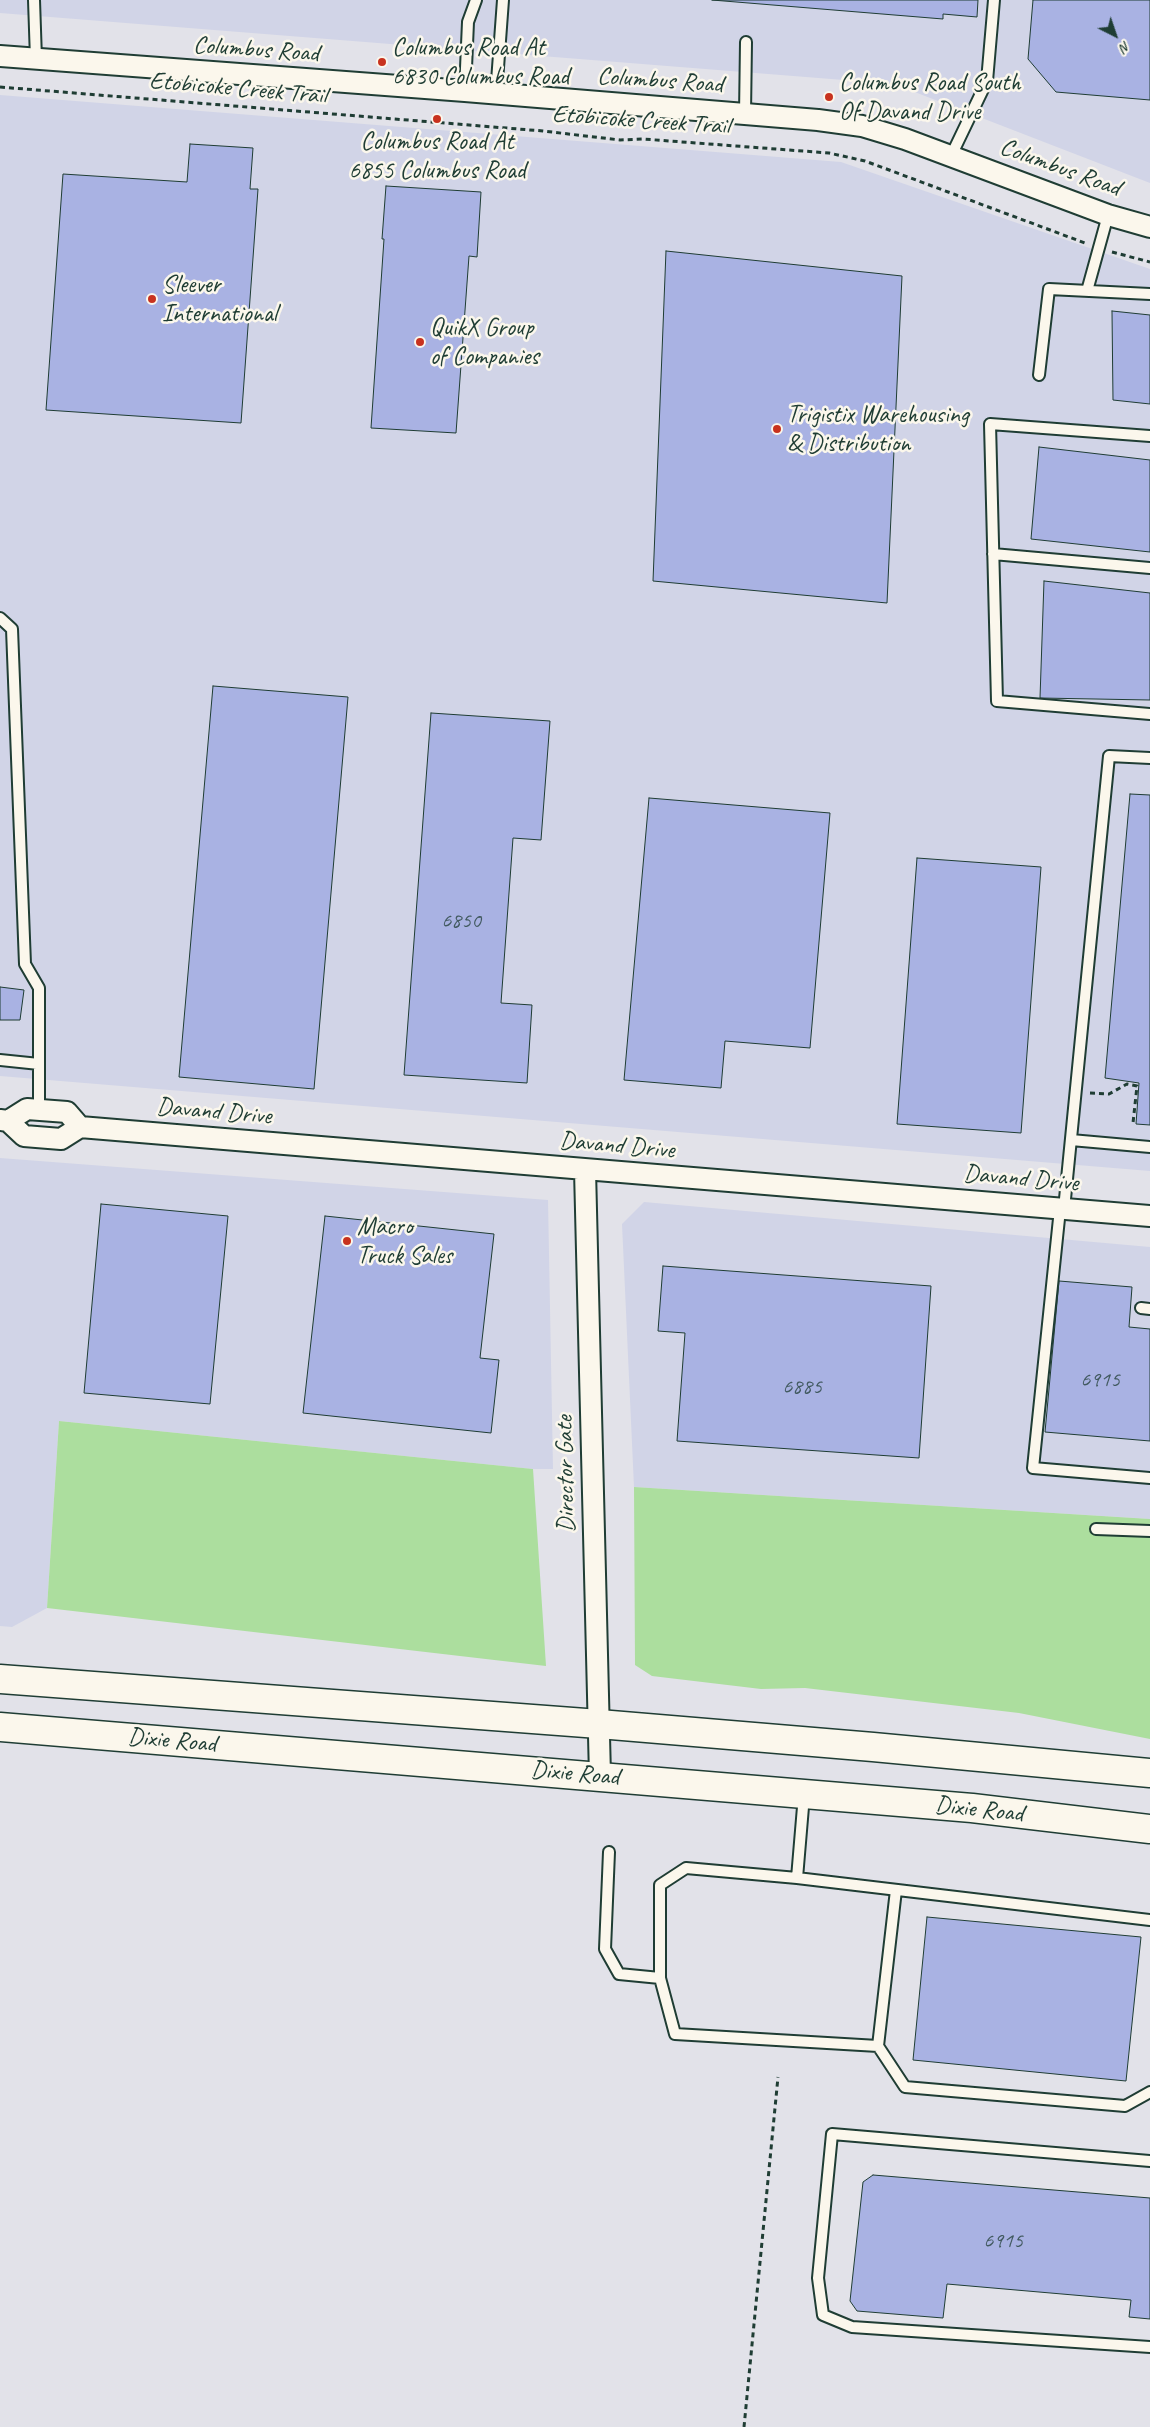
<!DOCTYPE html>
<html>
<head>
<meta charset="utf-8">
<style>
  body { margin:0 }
  #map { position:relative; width:1150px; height:2427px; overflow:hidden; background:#e2e2e9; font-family:Caveat,sans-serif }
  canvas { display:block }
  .north { position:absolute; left:1090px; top:10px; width:50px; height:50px; -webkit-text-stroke:4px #fbf7ec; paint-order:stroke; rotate:139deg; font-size:14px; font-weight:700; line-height:20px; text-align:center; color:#1f3d34 }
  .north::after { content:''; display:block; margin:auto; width:18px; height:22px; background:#1f3d34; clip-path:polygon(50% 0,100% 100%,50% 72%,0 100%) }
</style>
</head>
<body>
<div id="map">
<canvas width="1150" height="2427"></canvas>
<div class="north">N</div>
</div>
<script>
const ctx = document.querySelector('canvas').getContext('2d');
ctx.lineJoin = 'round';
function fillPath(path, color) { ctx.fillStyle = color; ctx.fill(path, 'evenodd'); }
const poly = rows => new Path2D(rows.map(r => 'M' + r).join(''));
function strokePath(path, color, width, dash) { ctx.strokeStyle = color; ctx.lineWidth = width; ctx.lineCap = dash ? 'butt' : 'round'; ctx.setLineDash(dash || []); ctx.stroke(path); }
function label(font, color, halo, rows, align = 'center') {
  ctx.font = font + ' Caveat,sans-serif'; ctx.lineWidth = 5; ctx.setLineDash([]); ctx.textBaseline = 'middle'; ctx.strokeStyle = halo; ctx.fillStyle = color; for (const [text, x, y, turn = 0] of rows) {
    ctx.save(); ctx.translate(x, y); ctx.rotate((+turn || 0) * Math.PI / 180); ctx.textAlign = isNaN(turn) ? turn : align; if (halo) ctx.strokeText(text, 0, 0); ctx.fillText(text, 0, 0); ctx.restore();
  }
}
const built = poly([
  [0,0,1150,0,1150,183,894,84,0,13],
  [0,95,841,162,1150,269,1150,1171,0,1076],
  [0,1158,548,1200,553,1469,533,1469,59,1421,47,1608,12,1627,0,1626],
  [644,1202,1150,1247,1150,1519,634,1487,622,1224]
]);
const green = poly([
  [59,1421,533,1469,546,1666,47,1608],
  [634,1487,1150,1519,1150,1739,1019,1713,805,1688,761,1689,652,1676,635,1665]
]);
const building = poly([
  [712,0,978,0,977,17,943,14,943,19,712,0],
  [1033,0,1150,0,1150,100,1056,92,1028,59,1033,0],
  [190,144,253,148,250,189,258,189,241,423,46,410,63,174,187,182,190,144],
  [386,186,481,192,477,257,469,256,456,433,371,428,384,239,382,239,386,186],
  [666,251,902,276,887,603,653,581,666,251],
  [1112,311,1150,315,1150,404,1113,400,1112,311],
  [1039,447,1150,460,1150,552,1031,539,1039,447],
  [1044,581,1150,593,1150,700,1040,698,1044,581],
  [213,686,348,697,314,1089,179,1077,213,686],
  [431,713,550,721,541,840,513,838,501,1003,532,1005,527,1083,404,1075,431,713],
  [1130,794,1150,795,1150,1125,1136,1124,1139,1083,1105,1078,1130,794],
  [649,798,830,813,810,1048,725,1041,721,1088,624,1080,649,798],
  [917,858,1041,867,1021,1133,897,1124,917,858],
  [0,987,24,990,20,1020,0,1020,0,987],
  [101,1204,228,1216,210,1404,84,1393,101,1204],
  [325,1216,494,1234,480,1358,499,1360,491,1433,303,1413,325,1216],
  [663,1266,931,1286,919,1458,677,1441,685,1333,658,1331,663,1266],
  [1059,1281,1132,1287,1129,1327,1150,1329,1150,1441,1045,1432,1059,1281],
  [927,1917,1141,1937,1126,2081,913,2060,927,1917],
  [873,2175,1150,2198,1150,2319,1129,2317,1131,2300,947,2284,943,2318,857,2311,850,2301,863,2182,873,2175]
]);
const path = poly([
  [0,87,543,131,620,140,643,139,829,153,865,161,1085,243],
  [1112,252,1150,262],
  [1090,1093,1109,1094,1127,1084,1137,1086,1133,1123],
  [744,2427,778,2077]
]);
const lane = poly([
  [34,0,36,59],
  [465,91,468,22,476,0],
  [496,95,503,0],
  [745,114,746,42],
  [951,156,987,81,994,0],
  [1087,291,1108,215],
  [1039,375,1049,289,1150,294],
  [1150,436,990,424,997,701,1150,714],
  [993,554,1150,568],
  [0,618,12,629,25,964,39,988,39,1110],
  [0,1060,39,1064],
  [1071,1140,1150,1147],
  [1060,1209,1033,1468,1150,1478],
  [1064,1209,1109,756,1150,758],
  [1141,1308,1150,1309],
  [1096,1529,1150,1531],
  [804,1795,797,1878,1150,1920],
  [609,1852,605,1949,619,1974,660,1978],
  [797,1878,686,1868,660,1885,660,1978,675,2034,878,2046,905,2087,1125,2106,1150,2092],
  [878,2046,896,1890],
  [1150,2161,832,2134,818,2278,823,2315,852,2327,1150,2347]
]);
const street = poly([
  [0,56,465,91,818,120,862,126,905,139,1108,215,1150,227],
  [0,1120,8,1121,24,1136,61,1139,80,1127,1150,1216],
  [8,1121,27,1109,67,1112,80,1127],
  [585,1170,600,1776]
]);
const secondary = poly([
  [0,1679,599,1724,873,1747,1150,1773],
  [0,1727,972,1808,1150,1829]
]);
const markers = [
  [382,62,5,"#c8321e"],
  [829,97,5,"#c8321e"],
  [437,119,5,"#c8321e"],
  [152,299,5,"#c8321e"],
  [420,342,5,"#c8321e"],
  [777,429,5,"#c8321e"],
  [347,1241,5,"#c8321e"]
];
const numberNames = [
  ["6850",461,921],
  ["6915",1100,1380],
  ["6885",802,1387],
  ["6915",1003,2241]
];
const poiNames = [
  ["Columbus Road At",392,48],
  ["6830 Columbus Road",392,77],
  ["Columbus Road South",839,83],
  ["Of Davand Drive",839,112],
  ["Columbus Road At",437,142,"center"],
  ["6855 Columbus Road",437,171,"center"],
  ["Sleever",162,285],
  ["International",162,314],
  ["QuikX Group",430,328],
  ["of Companies",430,357],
  ["Trigistix Warehousing",787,415],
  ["& Distribution",787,444],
  ["Macro",357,1227],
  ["Truck Sales",357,1256]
];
const streetNames = [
  ["Columbus Road",256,50,4],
  ["Columbus Road",660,81,4],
  ["Etobicoke Creek Trail",238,89,5],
  ["Etobicoke Creek Trail",641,121,4],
  ["Columbus Road",1060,168,20],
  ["Davand Drive",214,1112,5],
  ["Davand Drive",617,1146,5],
  ["Davand Drive",1021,1179,5],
  ["Director Gate",566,1474,-91],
  ["Dixie Road",172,1741,5],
  ["Dixie Road",575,1774,5],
  ["Dixie Road",979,1810,6]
];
fillPath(built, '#d1d4e7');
fillPath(green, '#acde9e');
fillPath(building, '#a9b2e3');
strokePath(building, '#1f3d34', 1);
strokePath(lane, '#1f3d34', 14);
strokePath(street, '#1f3d34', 24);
strokePath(secondary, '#1f3d34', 31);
strokePath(path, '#1f3d34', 3, [5, 4]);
strokePath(lane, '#fbf7ec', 10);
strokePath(street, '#fbf7ec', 20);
strokePath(secondary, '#fbf7ec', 28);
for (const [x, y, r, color] of markers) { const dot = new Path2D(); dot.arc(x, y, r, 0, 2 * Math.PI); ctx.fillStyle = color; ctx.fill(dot); strokePath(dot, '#fbf7ec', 2); }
label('22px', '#425a60', null, numberNames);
label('25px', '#1f3d34', '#fbf7ec', poiNames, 'left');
label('25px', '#1f3d34', '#fbf7ec', streetNames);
</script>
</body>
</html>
